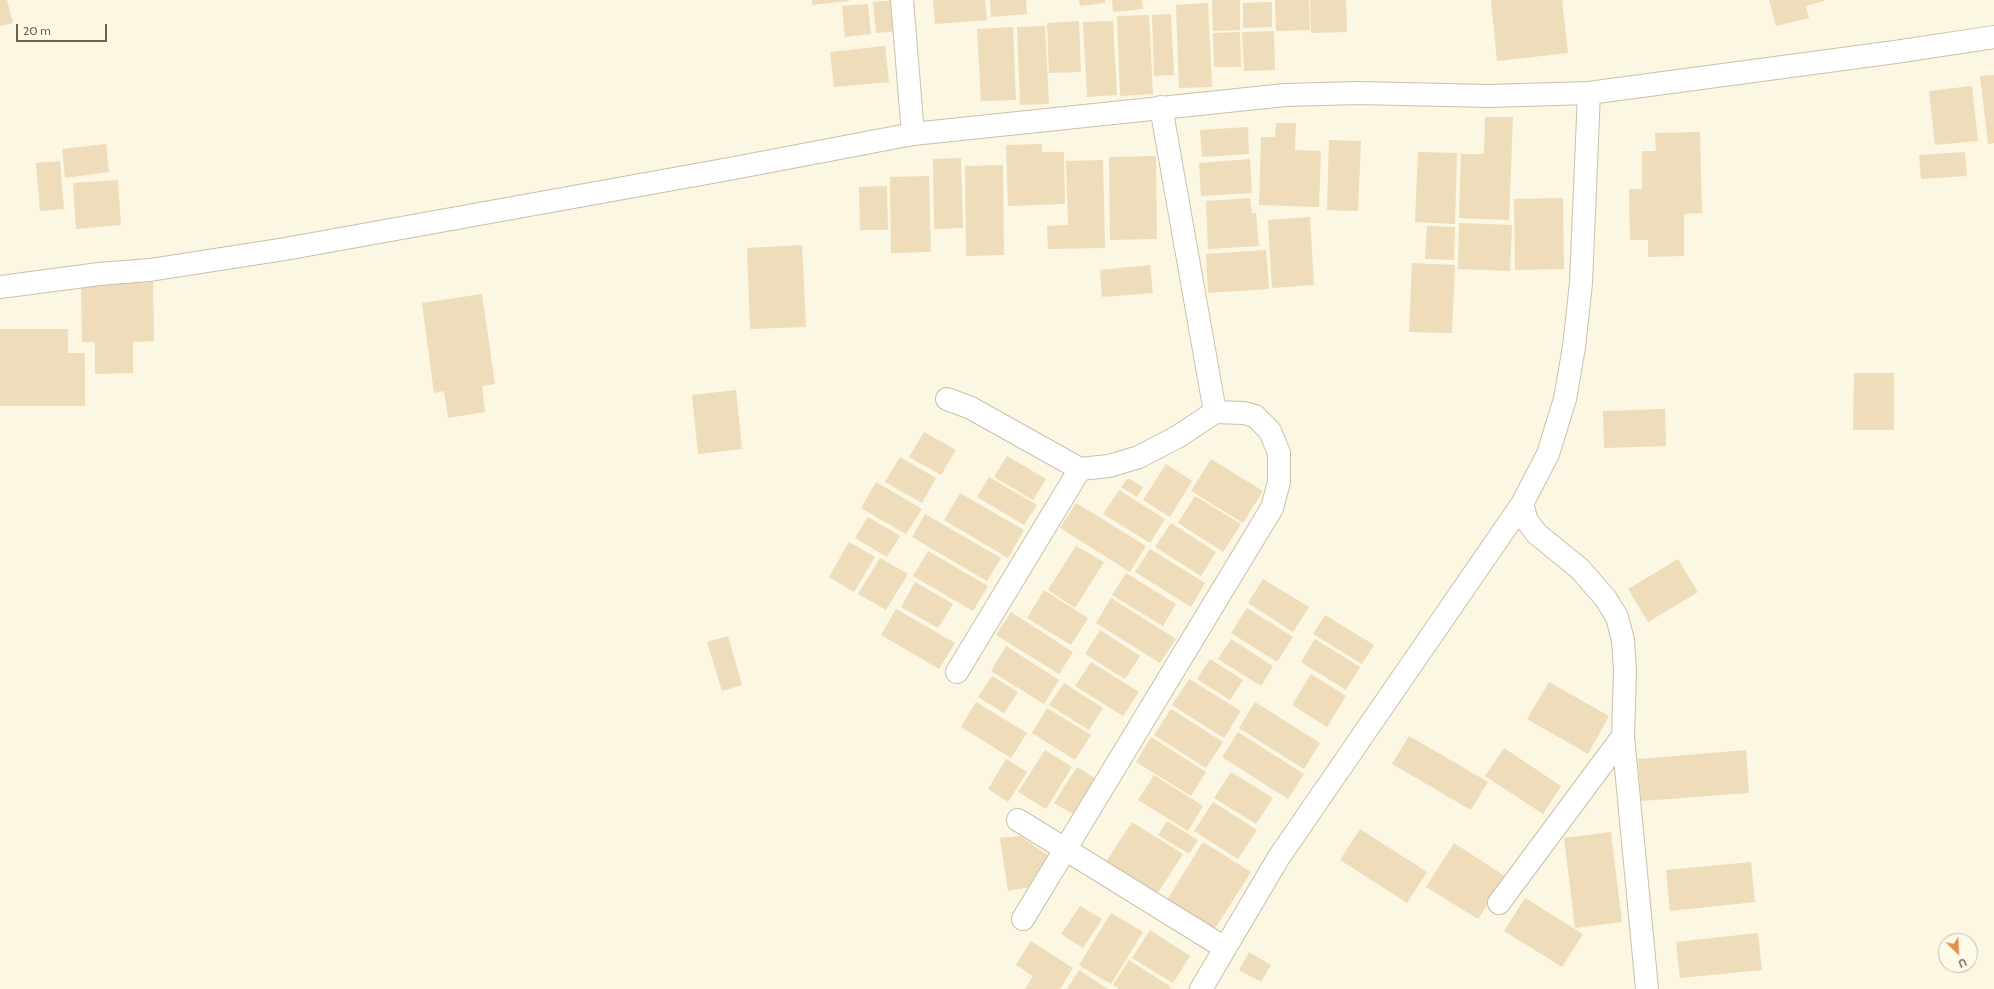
<!DOCTYPE html>
<html>
<head>
<meta charset="utf-8">
<style>
  body { margin:0 }
  #map { position:relative; width:1994px; height:989px; overflow:hidden; background:#fbf7e2; font-family:Cabin,sans-serif }
  canvas { display:block }
  .north { position:absolute; left:1938px; top:933px; width:40px; height:40px; box-sizing:border-box; background:#fefae8; border:1px solid #c5bda9; border-radius:50%; rotate:156deg; font-size:11px; font-weight:700; line-height:16px; text-align:center; color:#70614a }
  .north::after { content:''; display:block; margin:auto; width:14px; height:18px; background:#de904e; clip-path:polygon(50% 0,100% 100%,50% 72%,0 100%) }
  .scale { position:absolute; left:16px; top:24px; width:91px; height:18px; box-sizing:border-box; border:2px solid #70614a; border-top:0; padding-left:5px; font-size:12px; line-height:14px; white-space:nowrap; color:#70614a; -webkit-text-stroke:3px #fefae8; paint-order:stroke }
</style>
</head>
<body>
<div id="map">
<canvas width="1994" height="989"></canvas>
<div class="north">U</div>
<div class="scale">20 m</div>
</div>
<script>
const ctx = document.querySelector('canvas').getContext('2d');
ctx.lineJoin = 'round';
function fillPath(path, color) { ctx.fillStyle = color; ctx.fill(path, 'evenodd'); }
const poly = rows => new Path2D(rows.map(r => 'M' + r).join(''));
function strokePath(path, color, width, dash) { ctx.strokeStyle = color; ctx.lineWidth = width; ctx.lineCap = dash ? 'butt' : 'round'; ctx.setLineDash(dash || []); ctx.stroke(path); }
const building = poly([
  [0,0,7,0,13,23,0,26],
  [812,0,849,0,849,1,812,5],
  [896,0,899,31,876,33,873,2],
  [933,0,985,0,987,20,935,24],
  [990,0,1026,0,1027,14,991,17],
  [1079,0,1105,0,1105,3,1080,6],
  [1112,0,1142,0,1143,9,1113,12],
  [1212,0,1240,0,1240,30,1213,31],
  [1275,0,1309,0,1310,30,1276,31],
  [1310,0,1346,0,1347,32,1311,33],
  [1491,0,1562,0,1568,53,1497,61],
  [1769,0,1824,0,1824,1,1806,6,1809,18,1776,26],
  [1272,2,1272,27,1243,28,1243,3],
  [1208,3,1212,87,1179,88,1176,5],
  [868,4,871,34,845,37,842,6],
  [1171,14,1174,75,1154,76,1152,15],
  [1149,15,1153,94,1120,96,1117,16],
  [1079,21,1081,72,1049,73,1047,23],
  [1113,21,1117,95,1087,97,1083,22],
  [1045,26,1049,104,1020,105,1017,27],
  [1013,27,1016,100,981,101,977,29],
  [1274,31,1275,70,1244,71,1242,32],
  [1240,32,1241,67,1214,67,1213,33],
  [885,46,889,82,834,87,830,52],
  [1994,75,1994,143,1988,144,1980,76],
  [1972,86,1978,141,1935,145,1929,91],
  [1485,117,1513,117,1509,220,1459,218,1461,154,1484,154],
  [1276,123,1296,123,1295,150,1321,151,1319,207,1259,205,1261,137,1275,137],
  [1248,127,1249,154,1202,157,1200,130],
  [1700,132,1702,213,1684,214,1684,256,1648,257,1648,240,1630,240,1629,189,1642,189,1642,151,1656,151,1655,133],
  [1329,140,1361,141,1358,211,1327,210],
  [106,144,109,172,65,178,62,149],
  [1042,144,1042,152,1064,152,1065,204,1008,206,1006,145],
  [1418,152,1457,153,1455,224,1415,222],
  [1965,152,1967,176,1921,179,1919,155],
  [1156,156,1157,239,1110,240,1109,157],
  [961,158,963,228,934,229,933,159],
  [1250,159,1252,193,1201,196,1199,163],
  [1103,160,1105,248,1048,249,1047,226,1068,225,1066,161],
  [60,161,64,209,40,211,36,163],
  [1003,165,1004,255,966,256,965,166],
  [929,176,931,252,891,253,890,177],
  [118,180,121,225,76,229,73,183],
  [887,186,888,230,860,230,859,187],
  [1250,198,1252,213,1256,213,1259,246,1208,249,1206,201],
  [1563,198,1564,269,1515,270,1514,199],
  [1310,217,1314,285,1272,288,1268,220],
  [1459,223,1512,225,1510,271,1458,269],
  [1427,226,1455,227,1454,260,1425,259],
  [802,245,806,327,750,329,747,248],
  [1266,250,1269,289,1208,293,1206,254],
  [1412,263,1455,265,1452,333,1409,332],
  [1150,265,1153,293,1102,297,1100,270],
  [153,282,154,341,133,342,133,373,95,374,95,342,82,342,81,284],
  [482,294,495,384,482,386,485,412,448,418,444,391,434,393,422,303],
  [0,329,68,329,68,353,85,353,85,406,0,406],
  [1854,373,1894,373,1894,430,1853,430],
  [736,390,742,449,698,454,692,395],
  [1665,409,1666,446,1604,448,1603,411],
  [924,432,956,450,941,475,909,457],
  [1007,456,1046,479,1033,500,994,477],
  [900,457,936,478,922,503,885,482],
  [1211,459,1263,491,1243,523,1191,491],
  [1166,464,1192,481,1170,517,1143,500],
  [989,477,1037,505,1024,525,977,497],
  [1128,478,1143,487,1137,497,1121,487],
  [876,482,922,509,906,534,861,508],
  [1119,490,1165,519,1150,543,1103,514],
  [960,493,1024,530,1008,558,944,520],
  [1195,496,1241,524,1223,552,1178,523],
  [1076,503,1146,546,1130,572,1060,528],
  [925,514,1001,558,987,581,912,537],
  [868,517,900,536,887,557,855,538],
  [1171,523,1216,552,1201,576,1155,547],
  [849,542,875,557,854,592,829,577],
  [1076,546,1104,562,1075,608,1048,590],
  [1150,549,1205,583,1191,607,1135,572],
  [928,551,988,586,973,611,913,576],
  [880,558,908,574,886,610,858,594],
  [1678,559,1698,592,1648,622,1628,589],
  [1126,573,1176,604,1163,626,1112,595],
  [1263,579,1309,607,1293,632,1248,603],
  [915,582,953,604,938,628,901,607],
  [1044,590,1088,618,1071,645,1027,618],
  [1111,598,1176,639,1160,663,1096,623],
  [1247,608,1293,637,1277,662,1231,633],
  [896,609,955,643,939,669,881,635],
  [1011,612,1073,652,1059,674,996,635],
  [1325,615,1374,645,1362,664,1313,634],
  [1100,630,1140,656,1125,679,1085,654],
  [728,636,742,685,722,691,707,642],
  [1231,639,1273,666,1261,686,1218,659],
  [1315,639,1360,667,1346,690,1301,662],
  [1006,646,1059,680,1044,704,991,671],
  [1210,659,1243,680,1230,700,1197,679],
  [1091,662,1139,692,1123,716,1075,686],
  [1311,674,1346,696,1327,727,1292,705],
  [992,676,1018,692,1004,713,978,697],
  [1189,679,1241,711,1224,738,1172,705],
  [1549,682,1609,716,1588,754,1527,719],
  [1064,683,1103,708,1089,730,1049,705],
  [976,702,1027,733,1011,758,961,727],
  [1255,702,1320,743,1304,769,1239,728],
  [1047,708,1091,735,1075,760,1032,733],
  [1171,709,1223,742,1206,768,1154,735],
  [1238,732,1304,774,1288,799,1222,757],
  [1409,736,1488,782,1471,810,1392,764],
  [1151,737,1206,772,1191,796,1136,762],
  [1504,748,1561,786,1543,814,1485,776],
  [1045,750,1072,767,1046,809,1018,792],
  [1746,750,1749,793,1641,801,1638,759],
  [1006,759,1027,772,1008,802,988,789],
  [1077,767,1095,778,1073,814,1054,803],
  [1231,772,1273,798,1256,824,1214,798],
  [1154,775,1203,806,1188,831,1138,800],
  [1213,802,1257,830,1238,859,1194,831],
  [1167,821,1198,840,1189,854,1158,835],
  [1132,822,1183,854,1157,894,1106,862],
  [1360,829,1427,872,1407,903,1340,860],
  [1611,832,1622,922,1575,928,1564,838],
  [1020,836,1049,856,1041,885,1008,891,1000,838],
  [1203,842,1251,872,1214,930,1167,900],
  [1454,843,1505,876,1478,919,1426,887],
  [1751,862,1755,902,1670,911,1666,870],
  [1525,898,1583,934,1562,967,1504,931],
  [1080,906,1102,919,1083,948,1061,934],
  [1111,913,1143,932,1111,984,1079,965],
  [1150,930,1190,956,1173,983,1132,958],
  [1758,933,1762,970,1680,978,1676,942],
  [1031,941,1073,968,1060,989,1025,989,1033,976,1016,965],
  [1249,952,1271,965,1261,982,1239,970],
  [1129,960,1171,987,1170,989,1119,989,1113,985],
  [1079,970,1108,989,1067,989]
]);
const minor = poly([
  [902,0,913,134],
  [0,287,99,274,150,270,285,249,729,169,913,134,1285,95,1358,93,1489,96,1589,93,1895,52,1994,37],
  [947,399,971,408,1080,469,1109,466,1139,457,1179,436,1215,412],
  [1522,504,1527,521,1537,534,1580,569,1606,599,1617,617,1623,640,1625,671,1623,736,1647,989],
  [957,672,1080,469],
  [1018,820,1225,948],
  [1499,903,1623,736],
  [1023,919,1272,508,1279,482,1279,453,1270,431,1255,416,1244,413,1215,412,1161,107],
  [1201,989,1279,857,1522,504,1548,454,1565,399,1574,347,1581,283,1589,93]
]);
fillPath(building, '#eedcbb');
strokePath(minor, '#cac0aa', 24);
strokePath(minor, '#fff', 22);
</script>
</body>
</html>
